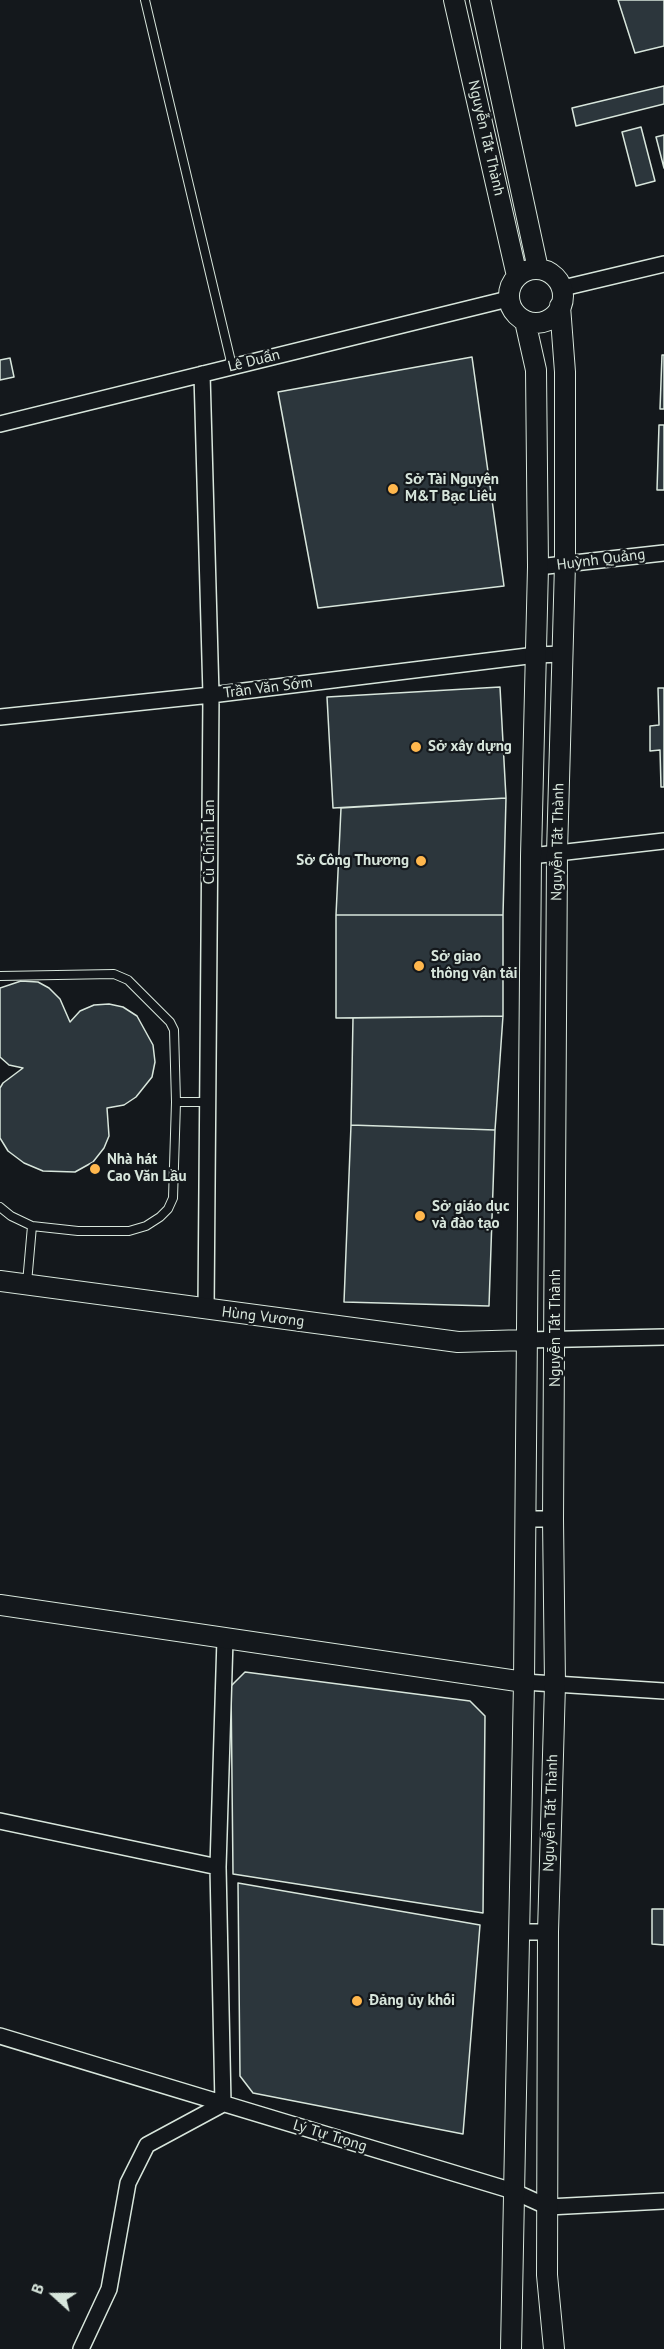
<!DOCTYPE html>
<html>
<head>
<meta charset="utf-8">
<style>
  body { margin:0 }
  #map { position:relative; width:664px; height:2349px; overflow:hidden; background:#14181c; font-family:"PT Sans",sans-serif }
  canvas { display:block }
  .north { position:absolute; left:24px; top:2265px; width:60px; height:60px; -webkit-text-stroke:4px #14181c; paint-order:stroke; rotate:291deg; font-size:16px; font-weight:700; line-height:24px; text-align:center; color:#d8e6dc }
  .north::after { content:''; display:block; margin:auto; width:21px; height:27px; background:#d8e6dc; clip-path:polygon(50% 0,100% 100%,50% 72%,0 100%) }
</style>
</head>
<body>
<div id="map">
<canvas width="664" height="2349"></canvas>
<div class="north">B</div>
</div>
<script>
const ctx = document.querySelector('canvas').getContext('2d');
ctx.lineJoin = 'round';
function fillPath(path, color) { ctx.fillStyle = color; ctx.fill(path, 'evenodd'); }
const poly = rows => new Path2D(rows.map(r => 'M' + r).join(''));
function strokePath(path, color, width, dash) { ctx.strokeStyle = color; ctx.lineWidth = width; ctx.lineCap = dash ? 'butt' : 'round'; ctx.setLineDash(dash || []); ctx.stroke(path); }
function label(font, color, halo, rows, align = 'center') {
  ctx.font = font + ' "PT Sans",sans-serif'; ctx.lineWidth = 4.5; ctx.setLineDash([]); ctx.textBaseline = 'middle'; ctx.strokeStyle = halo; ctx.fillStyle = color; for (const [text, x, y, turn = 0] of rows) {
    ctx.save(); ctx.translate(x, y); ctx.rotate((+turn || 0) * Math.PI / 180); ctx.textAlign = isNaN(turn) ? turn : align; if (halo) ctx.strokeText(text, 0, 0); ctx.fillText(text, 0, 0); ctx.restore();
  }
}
const building = poly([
  [618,0,664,0,664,46,635,53,618,0],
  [664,86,664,104,576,126,572,108,664,86],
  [641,127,655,181,636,186,622,132,641,127],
  [664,135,664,168,656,137,664,135],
  [662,355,664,355,664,409,660,409,662,355],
  [472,357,504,586,318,608,278,392,472,357],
  [10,358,14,377,0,380,0,360,10,358],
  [659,425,664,425,664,490,657,490,659,425],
  [500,687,506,798,333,808,327,697,500,687],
  [658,688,664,688,664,787,661,787,660,750,650,751,650,726,659,725,658,688],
  [506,798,503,915,336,915,341,808,506,798],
  [336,915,503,915,503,1016,336,1018,336,915],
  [21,981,38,982,49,988,60,999,70,1022,80,1011,94,1005,109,1004,123,1007,137,1016,153,1045,155,1062,152,1077,136,1097,124,1105,107,1108,109,1136,104,1148,93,1162,75,1172,43,1171,24,1163,8,1151,0,1138,0,1088,3,1083,23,1068,9,1065,0,1057,0,988,21,981],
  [503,1016,495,1130,351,1125,353,1018,503,1016],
  [351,1125,495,1130,489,1306,344,1302,351,1125],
  [245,1672,470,1701,485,1716,483,1913,233,1874,231,1686,245,1672],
  [238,1883,480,1925,463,2134,253,2093,240,2076,238,1883],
  [652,1909,664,1909,664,1945,652,1944,652,1909]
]);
const service = poly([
  [145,0,232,366],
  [0,976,114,974,128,980,170,1022,174,1030,176,1102],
  [0,1207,11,1216,32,1226,27,1283],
  [32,1226,78,1231,129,1231,146,1226,160,1217,168,1209,173,1198,176,1102,208,1102]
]);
const minor = poly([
  [563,288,664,264],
  [202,374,211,695,206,1309],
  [0,424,508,299],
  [538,567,664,553],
  [0,717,211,695,536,655,562,654],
  [531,856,664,841],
  [526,1340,664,1337],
  [525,1519,553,1519],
  [524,1682,664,1691],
  [0,1821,218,1867],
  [520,1932,548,1932],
  [0,2036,513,2191,548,2207,664,2201],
  [81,2349,109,2289,128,2183,147,2145,223,2104,218,1867,225,1639]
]);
const tertiary = poly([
  [454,0,517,276],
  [480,0,538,269],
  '509 296a27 27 0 1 1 54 0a27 27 0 1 1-54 0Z',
  [0,1281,458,1342,526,1340],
  [0,1605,524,1682],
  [511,2349,524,1682,531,856,538,567,536,370,525,321],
  [554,2349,547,2275,548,1932,555,1684,553,1519,557,853,565,564,565,372,560,306]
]);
const markers = [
  [393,489,6,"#ffb74d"],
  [416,747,6,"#ffb74d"],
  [421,861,6,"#ffb74d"],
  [419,966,6,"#ffb74d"],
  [95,1169,6,"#ffb74d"],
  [420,1216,6,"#ffb74d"],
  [357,2001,6,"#ffb74d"]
];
const streetNames = [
  ["Nguyễn Tất Thành",486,138,77],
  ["Lê Duẩn",254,361,-14],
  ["Huỳnh Quảng",601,560,-7],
  ["Trần Văn Sớm",268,688,-7],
  ["Cù Chính Lan",210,842,-90],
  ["Nguyễn Tất Thành",558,842,-89],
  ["Hùng Vương",263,1317,7],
  ["Nguyễn Tất Thành",556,1328,-90],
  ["Nguyễn Tất Thành",551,1813,-88],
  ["Lý Tự Trọng",330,2136,17]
];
const poiNames = [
  ["Sở Tài Nguyên",405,480],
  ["M&T Bạc Liêu",405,497],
  ["Sở xây dựng",428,747],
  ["Sở Công Thương",409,861,"right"],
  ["Sở giao",431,957],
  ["thông vận tải",431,974],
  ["Nhà hát",107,1160],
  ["Cao Văn Lầu",107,1177],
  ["Sở giáo dục",432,1207],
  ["và đào tạo",432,1224],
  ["Đảng ủy khối",369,2001]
];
fillPath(building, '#2c363c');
strokePath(building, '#d8e6dc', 1.5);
strokePath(service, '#d8e6dc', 10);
strokePath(minor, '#d8e6dc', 18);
strokePath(tertiary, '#d8e6dc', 22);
strokePath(service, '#14181c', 8);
strokePath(minor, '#14181c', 15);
strokePath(tertiary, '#14181c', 20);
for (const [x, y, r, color] of markers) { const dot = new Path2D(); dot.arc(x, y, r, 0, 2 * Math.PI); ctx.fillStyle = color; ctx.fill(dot); strokePath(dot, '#14181c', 2); }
label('15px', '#d8e6dc', '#14181c', streetNames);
label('bold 15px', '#d8e6dc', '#14181c', poiNames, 'left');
</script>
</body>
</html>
